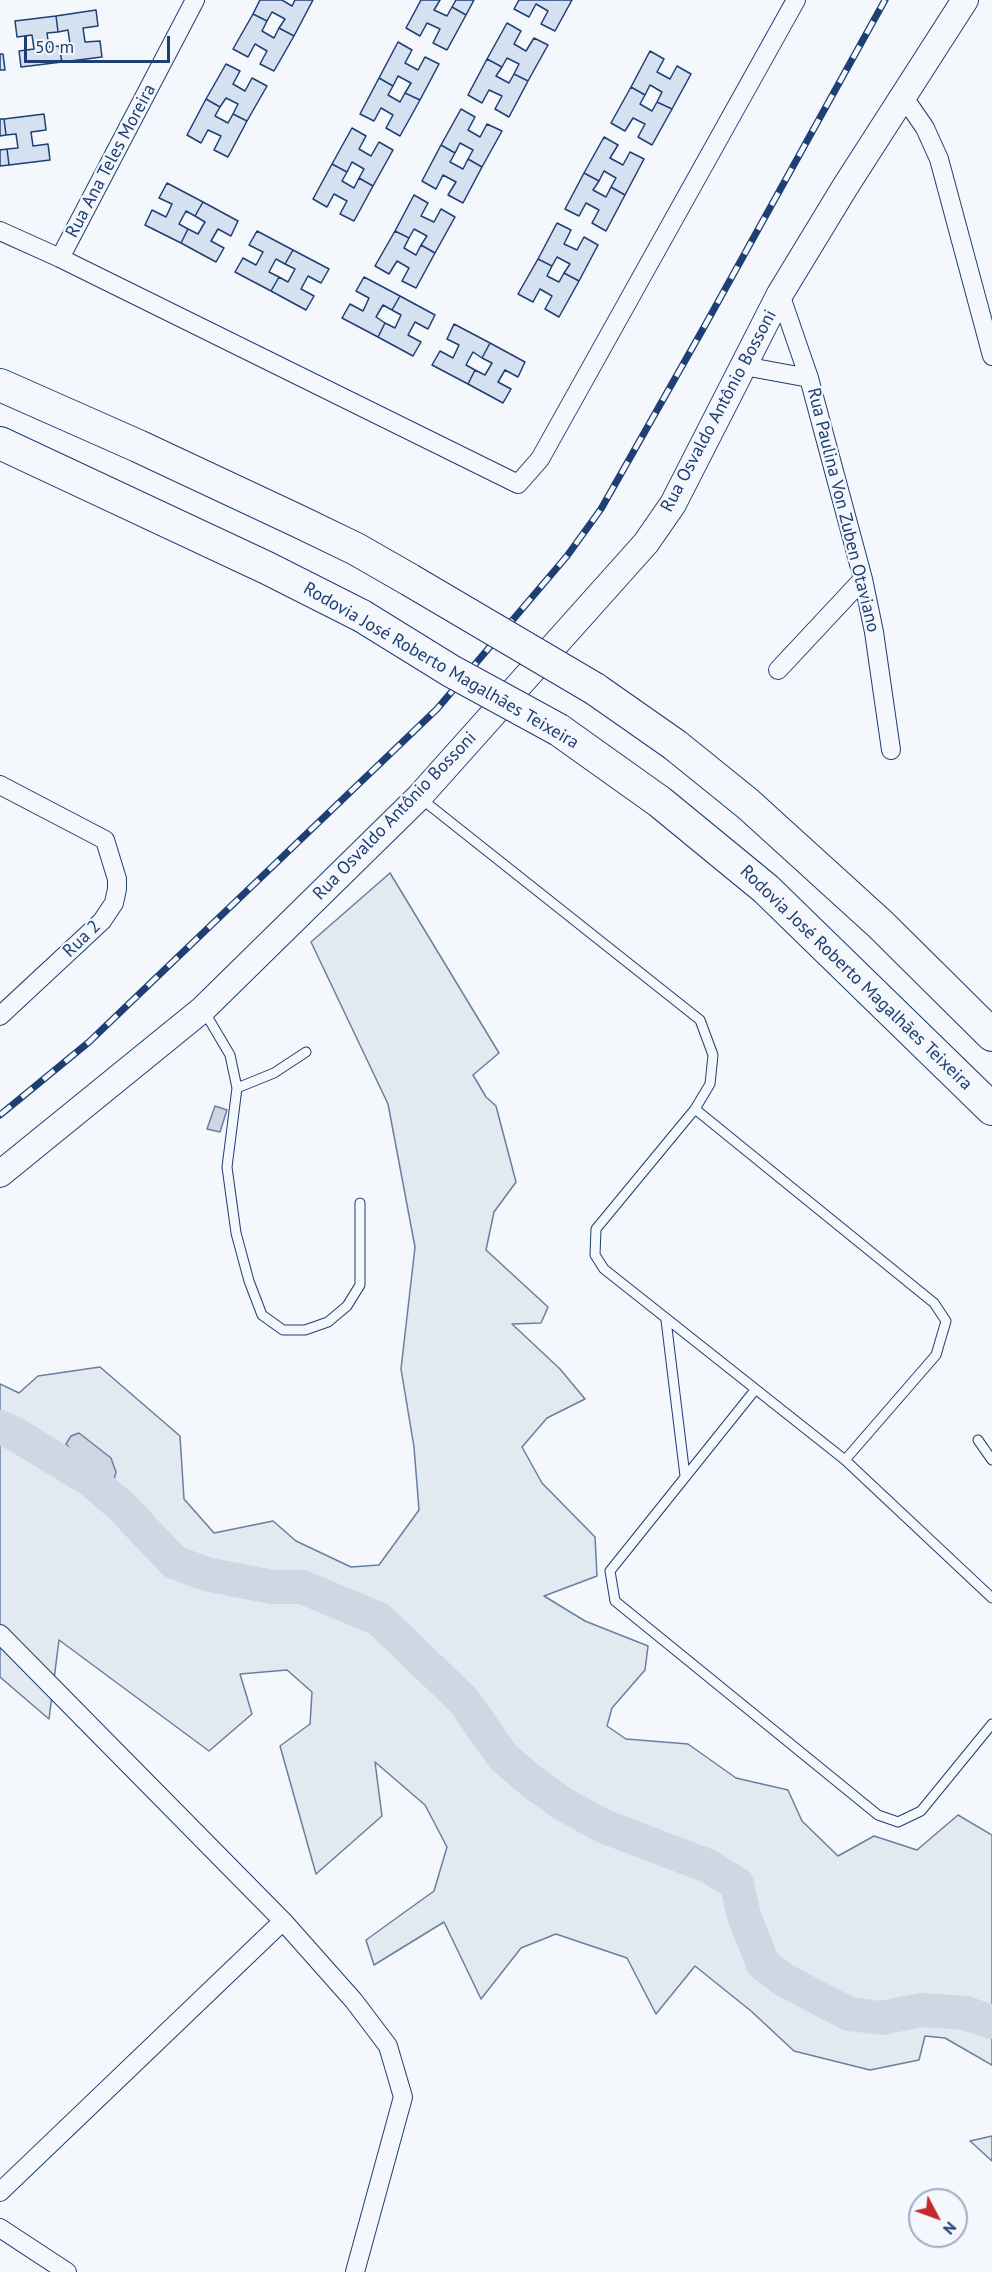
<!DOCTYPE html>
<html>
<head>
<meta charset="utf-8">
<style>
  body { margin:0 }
  #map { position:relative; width:992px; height:2272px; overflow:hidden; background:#f4f7fb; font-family:"PT Sans",sans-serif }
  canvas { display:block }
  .north { position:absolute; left:908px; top:2188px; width:60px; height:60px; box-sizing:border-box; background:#f4f7fb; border:2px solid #9eadc5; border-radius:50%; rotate:131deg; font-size:16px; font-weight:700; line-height:24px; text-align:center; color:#1d3f73 }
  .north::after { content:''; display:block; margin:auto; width:21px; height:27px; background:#c62828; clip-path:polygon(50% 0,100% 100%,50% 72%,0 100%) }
  .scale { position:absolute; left:24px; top:36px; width:146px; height:27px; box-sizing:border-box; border:3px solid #1d3f73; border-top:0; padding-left:8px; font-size:18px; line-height:21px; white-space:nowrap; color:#1d3f73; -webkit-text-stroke:4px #f4f7fb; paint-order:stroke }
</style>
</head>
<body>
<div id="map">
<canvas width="992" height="2272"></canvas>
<div class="north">N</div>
<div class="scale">50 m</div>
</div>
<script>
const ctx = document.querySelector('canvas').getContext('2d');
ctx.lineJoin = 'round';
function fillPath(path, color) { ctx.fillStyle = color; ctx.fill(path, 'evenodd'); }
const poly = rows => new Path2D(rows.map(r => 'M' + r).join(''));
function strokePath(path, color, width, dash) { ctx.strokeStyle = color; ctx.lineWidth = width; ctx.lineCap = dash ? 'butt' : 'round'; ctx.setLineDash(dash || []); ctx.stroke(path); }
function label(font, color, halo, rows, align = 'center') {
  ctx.font = font + ' "PT Sans",sans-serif'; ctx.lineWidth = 4.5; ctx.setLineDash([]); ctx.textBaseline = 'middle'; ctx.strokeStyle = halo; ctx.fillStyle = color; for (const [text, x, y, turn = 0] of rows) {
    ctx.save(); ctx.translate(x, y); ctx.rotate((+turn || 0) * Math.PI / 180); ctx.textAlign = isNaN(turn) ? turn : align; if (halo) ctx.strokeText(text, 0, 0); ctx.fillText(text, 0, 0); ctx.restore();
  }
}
const green = poly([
  [390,873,499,1053,473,1075,486,1097,496,1106,516,1182,494,1212,486,1250,548,1307,541,1323,512,1324,560,1369,585,1399,547,1418,522,1447,542,1483,595,1537,597,1576,544,1596,585,1621,648,1646,645,1670,612,1708,607,1726,626,1739,688,1744,736,1778,788,1790,802,1821,838,1856,874,1836,917,1850,958,1815,992,1835,992,2065,945,2038,925,2036,919,2060,870,2070,794,2051,751,2011,695,1966,656,2014,627,1958,556,1934,521,1948,481,1999,444,1922,374,1965,366,1940,434,1891,447,1847,425,1805,375,1762,382,1816,316,1874,280,1746,310,1724,312,1692,287,1670,240,1674,252,1714,209,1751,59,1640,49,1719,0,1677,0,1384,19,1393,38,1376,100,1367,180,1436,184,1499,214,1533,273,1521,296,1541,351,1567,379,1565,419,1510,414,1447,401,1369,415,1247,388,1104,311,942,390,873],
  [992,2136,992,2161,970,2141,992,2136]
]);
const water = poly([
  [215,1106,227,1110,220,1132,207,1129,215,1106],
  [79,1433,111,1458,116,1472,112,1487,87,1468,66,1444,71,1436,79,1433]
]);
const river = poly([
  [0,1427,15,1434,92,1481,122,1507,174,1562,206,1574,272,1587,302,1587,379,1619,464,1701,503,1757,535,1784,563,1804,603,1826,708,1866,737,1884,744,1916,763,1964,784,1980,849,2014,881,2018,922,2010,965,2013,992,2022]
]);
const building = poly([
  [260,0,282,0,292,6,295,0,313,0,294,36,279,28,285,19,272,12,267,21,253,14,260,0],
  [421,0,440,0,434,10,447,16,452,7,466,15,447,50,433,43,440,29,427,23,420,36,406,28,421,0],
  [456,0,474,0,466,15,452,7,456,0],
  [519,0,572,0,555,31,541,24,548,11,536,4,529,17,514,9,519,0],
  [96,10,98,26,83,28,85,42,100,41,102,57,62,62,59,46,70,44,68,30,58,32,56,16,96,10],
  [253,14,267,21,262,31,274,38,279,28,294,36,274,71,260,64,267,51,255,44,248,57,233,49,253,14],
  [56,16,58,32,47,33,49,47,59,46,62,62,21,67,19,51,34,49,32,35,17,37,15,21,56,16],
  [507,23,521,31,514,44,526,51,534,38,548,45,528,81,514,74,519,64,507,58,502,67,487,59,507,23],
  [398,42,412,50,405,63,418,70,425,57,439,64,420,100,405,93,411,83,398,76,393,86,379,78,398,42],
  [650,51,664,59,657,72,670,79,677,66,691,74,672,109,657,102,662,92,650,85,645,95,631,87,650,51],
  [0,54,3,54,5,70,0,70,0,54],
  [487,59,502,67,496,76,509,83,514,74,528,81,509,117,495,109,502,96,489,90,482,103,468,95,487,59],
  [226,64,240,71,233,84,245,91,252,78,267,86,247,121,233,114,238,104,226,98,220,107,206,99,226,64],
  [379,78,393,86,388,95,400,102,405,93,420,100,400,136,386,128,393,115,381,108,374,121,360,114,379,78],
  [631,87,645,95,640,104,652,111,657,102,672,109,652,145,638,137,645,124,633,118,625,131,611,123,631,87],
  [206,99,220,107,215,116,228,123,233,114,247,121,228,157,214,150,221,136,208,130,201,143,187,135,206,99],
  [461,109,475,117,468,130,480,137,487,124,502,131,482,167,468,159,473,150,460,143,455,153,441,145,461,109],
  [44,114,46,130,31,132,33,146,48,144,50,160,9,165,7,149,18,148,16,134,6,135,4,119,44,114],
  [0,119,4,119,6,135,0,136,0,119],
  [352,128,366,136,359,149,371,156,379,142,393,150,373,186,359,178,364,169,352,162,347,172,332,164,352,128],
  [604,137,618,145,610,158,623,165,630,152,644,159,625,195,611,187,616,178,604,171,599,181,584,173,604,137],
  [441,145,455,153,450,162,463,169,468,159,482,167,463,203,448,195,456,182,443,175,436,189,422,181,441,145],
  [7,149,9,165,0,166,0,150,7,149],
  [332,164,347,172,342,181,354,188,359,178,373,186,354,221,340,214,347,201,334,194,327,207,313,199,332,164],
  [584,173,599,181,593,190,606,197,611,187,625,195,606,231,592,223,599,210,586,203,579,216,565,209,584,173],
  [167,183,203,202,195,216,186,211,179,224,188,229,181,243,145,225,152,210,166,217,172,204,159,198,167,183],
  [414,195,428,203,421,216,434,222,441,209,455,217,435,253,421,245,427,236,414,229,409,238,395,231,414,195],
  [203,202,238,221,231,236,218,229,211,241,224,248,216,262,181,243,188,229,198,234,205,222,195,216,203,202],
  [557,223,571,230,564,244,577,250,584,237,598,245,579,281,564,273,570,264,557,257,552,266,538,259,557,223],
  [257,231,293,250,285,264,276,259,269,272,279,277,271,291,235,272,243,258,256,265,263,252,249,245,257,231],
  [395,231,409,238,404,248,416,255,421,245,435,253,416,288,402,281,409,268,397,261,389,274,375,266,395,231],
  [293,250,329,269,321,283,308,276,301,289,314,296,306,310,271,291,279,277,288,282,295,269,285,264,293,250],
  [538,259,552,266,547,276,559,282,564,273,579,281,559,317,545,309,552,296,540,289,533,302,518,294,538,259],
  [364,277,400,296,392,310,383,305,376,317,385,323,378,337,342,318,350,304,363,311,369,298,356,291,364,277],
  [400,296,435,315,428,329,415,322,408,335,421,342,413,356,378,337,385,323,395,328,401,315,392,310,400,296],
  [454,324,490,343,482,358,473,352,466,365,475,370,468,384,432,365,440,351,453,358,459,345,447,339,454,324],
  [490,343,525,362,518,377,505,370,498,382,511,389,503,403,468,384,475,370,485,375,492,363,482,358,490,343]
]);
const lane = poly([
  [419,797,700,1020,713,1055,710,1084,695,1109,596,1229,595,1255,604,1269,845,1460,992,1598],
  [204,1011,230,1055,237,1088,227,1167,236,1233,249,1281,262,1315,283,1330,305,1330,328,1322,347,1306,360,1285,360,1203],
  [237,1088,274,1073,306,1052],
  [695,1109,934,1303,946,1321,936,1355,845,1460],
  [666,1320,685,1476],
  [755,1390,610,1571,615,1601,878,1815,898,1822,921,1811,992,1724],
  [978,1440,992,1460]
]);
const street = poly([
  [903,96,925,128,939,159,992,356],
  [0,231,60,258,518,484,540,459,796,0],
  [60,258,195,0],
  [780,294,809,378,863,579,874,632,891,750],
  [744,366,809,378],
  [778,670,863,579],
  [0,785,105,840,117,879,117,889,114,903,102,921,0,1016],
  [0,1634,283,1921,354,2001,388,2046,403,2097,355,2272],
  [0,2192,283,1921],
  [0,2228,67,2272]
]);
const secondary = poly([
  [0,1174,203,1009,419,797,646,543,673,504,780,294,845,187,965,0]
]);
const highway = poly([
  [0,385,138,446,298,521,356,549,410,580],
  [0,443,267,568,362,616],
  [595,689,675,745,748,804,880,924,992,1035],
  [559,730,660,802,766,889,992,1109]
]);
const rail = poly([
  [0,1115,89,1042,437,709,567,556,601,509,703,329,885,0]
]);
const highwayBridge = poly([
  [410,580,595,689],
  [362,616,451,671,559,730]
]);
const streetNames = [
  ["Rua Ana Teles Moreira",111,161,-62],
  ["Rua Osvaldo Antônio Bossoni",719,411,-62],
  ["Rua Paulina Von Zuben Otaviano",843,510,76],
  ["Rodovia José Roberto Magalhães Teixeira",441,666,30],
  ["Rua Osvaldo Antônio Bossoni",395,816,-46],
  ["Rua 2",82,939,-44],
  ["Rodovia José Roberto Magalhães Teixeira",856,978,44]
];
fillPath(green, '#e3e9f0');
strokePath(green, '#687fa3', 1.5);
fillPath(water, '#cfd7e4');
strokePath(water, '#687fa3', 1.5);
strokePath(river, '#cfd7e4', 34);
fillPath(building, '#d5e0f0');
strokePath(building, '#1d3f73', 1.5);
strokePath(lane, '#1d3f73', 11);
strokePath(street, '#1d3f73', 20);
strokePath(secondary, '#1d3f73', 28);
strokePath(highway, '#1d3f73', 34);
strokePath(lane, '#f4f7fb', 9);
strokePath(street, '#f4f7fb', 18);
strokePath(secondary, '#f4f7fb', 26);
strokePath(highway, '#f4f7fb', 32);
strokePath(rail, '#1d3f73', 7);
strokePath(rail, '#f4f7fb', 4.5, [14]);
strokePath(highwayBridge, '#1d3f73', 34, []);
strokePath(highwayBridge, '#f4f7fb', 32);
label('18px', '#1d3f73', '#f4f7fb', streetNames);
</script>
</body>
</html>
